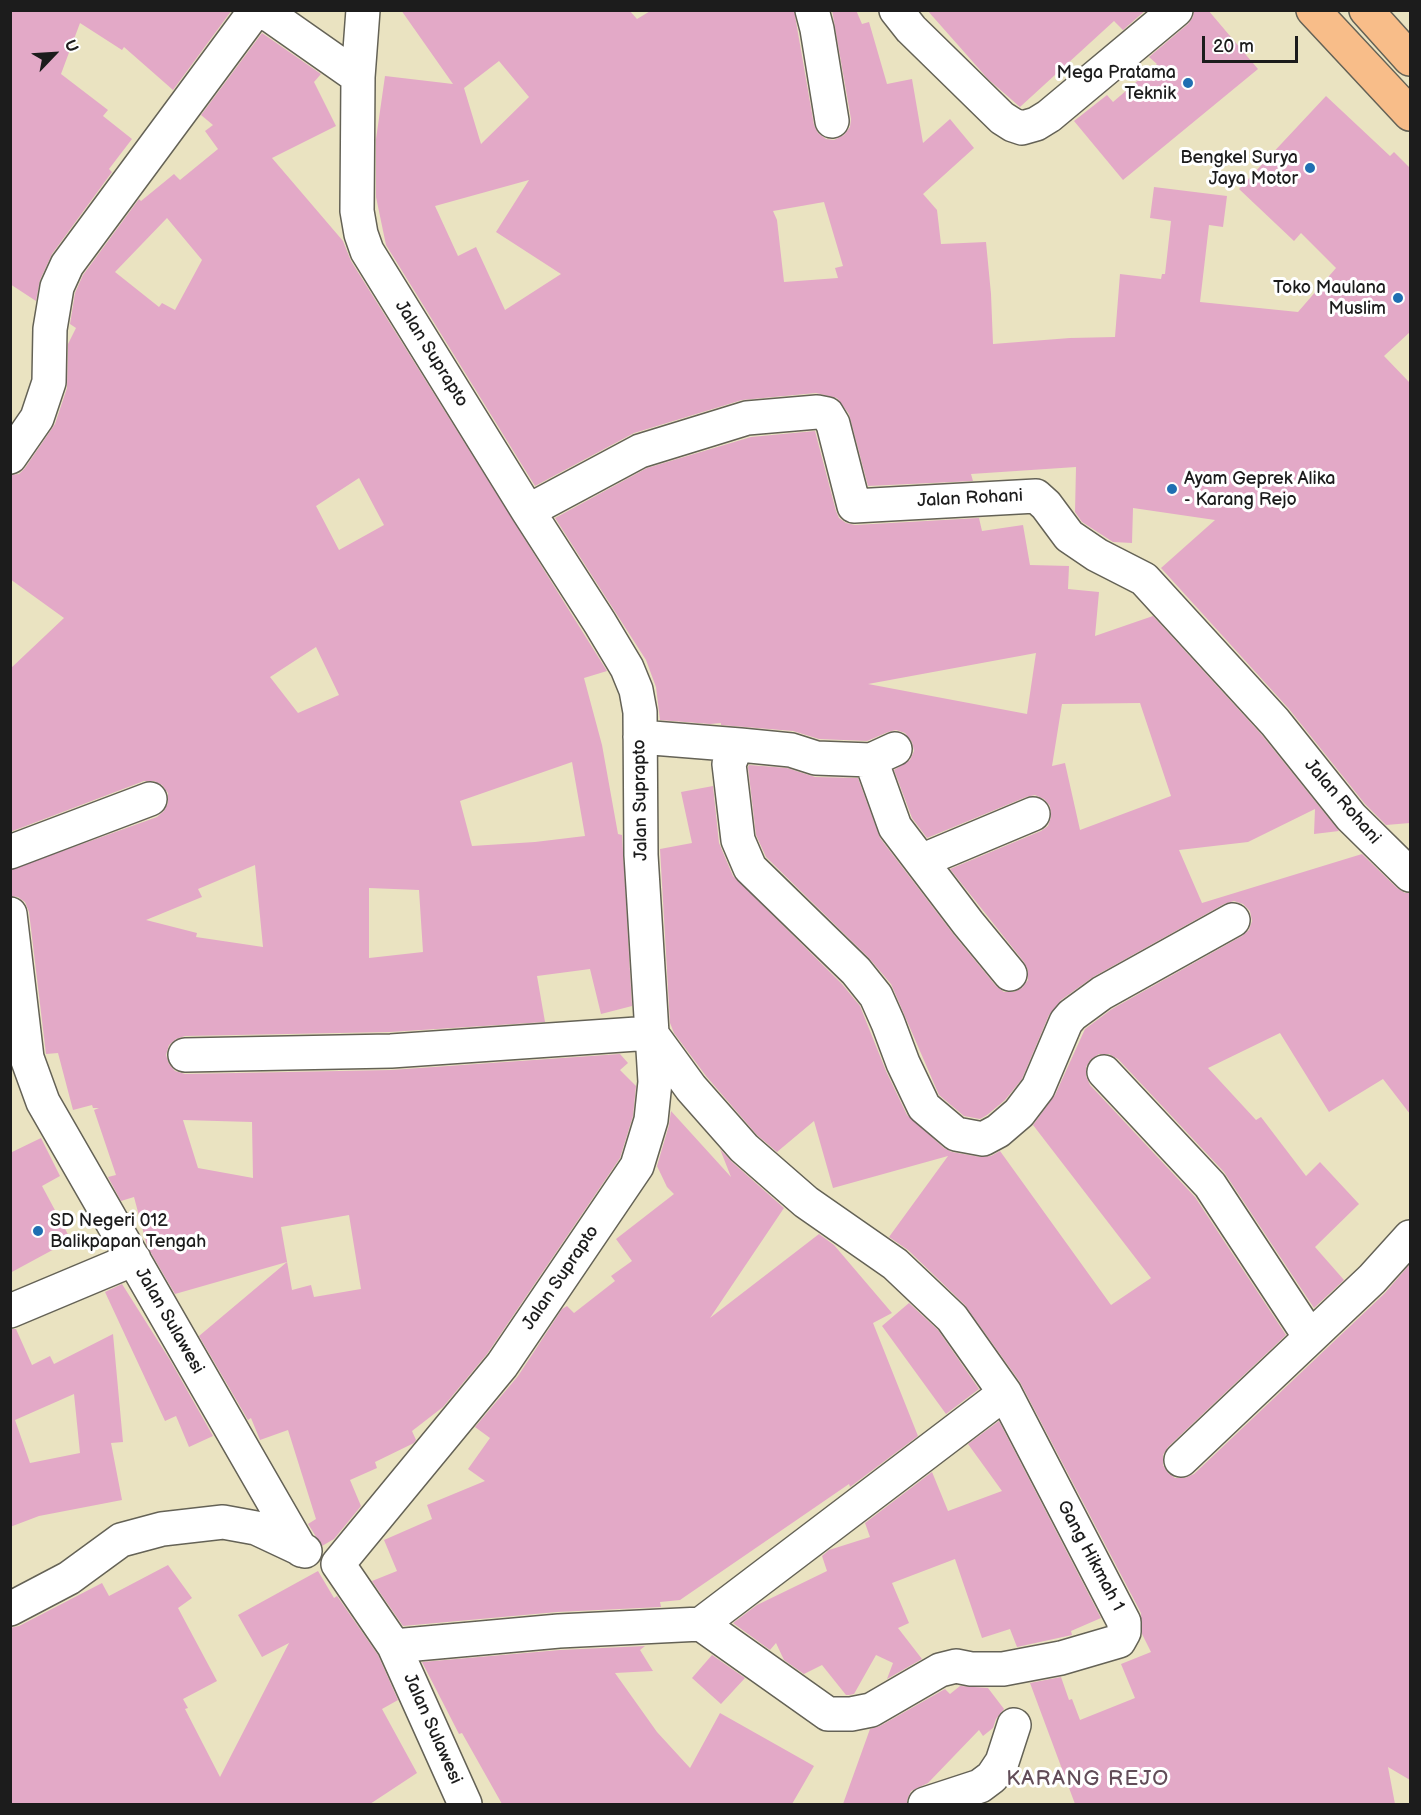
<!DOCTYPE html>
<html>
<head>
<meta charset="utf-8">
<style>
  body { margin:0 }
  #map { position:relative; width:1421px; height:1815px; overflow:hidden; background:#eae3c1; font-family:"Balsamiq Sans",sans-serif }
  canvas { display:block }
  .frame { position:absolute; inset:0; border:12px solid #1c1c1c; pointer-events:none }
  .north { position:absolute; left:24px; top:24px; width:60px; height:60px; -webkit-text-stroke:4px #fff; paint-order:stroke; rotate:65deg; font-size:16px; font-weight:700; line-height:24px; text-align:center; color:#1c1c1c }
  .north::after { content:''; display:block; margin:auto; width:21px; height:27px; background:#1c1c1c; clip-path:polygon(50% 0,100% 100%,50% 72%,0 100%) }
  .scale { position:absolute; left:1202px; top:36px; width:96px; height:27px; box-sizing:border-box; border:3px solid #1c1c1c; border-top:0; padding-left:8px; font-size:18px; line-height:21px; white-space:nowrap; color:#1c1c1c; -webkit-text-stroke:4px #fff; paint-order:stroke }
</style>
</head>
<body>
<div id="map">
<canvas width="1421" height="1815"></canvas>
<div class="frame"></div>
<div class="north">U</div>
<div class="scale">20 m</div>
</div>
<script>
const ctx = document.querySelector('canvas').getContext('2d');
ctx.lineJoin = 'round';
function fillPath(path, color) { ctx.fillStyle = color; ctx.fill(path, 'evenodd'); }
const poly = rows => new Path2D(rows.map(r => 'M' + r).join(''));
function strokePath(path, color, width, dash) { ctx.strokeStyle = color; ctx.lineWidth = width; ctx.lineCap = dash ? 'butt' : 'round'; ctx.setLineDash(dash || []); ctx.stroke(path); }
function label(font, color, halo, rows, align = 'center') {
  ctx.font = font + ' "Balsamiq Sans",sans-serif'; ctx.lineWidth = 6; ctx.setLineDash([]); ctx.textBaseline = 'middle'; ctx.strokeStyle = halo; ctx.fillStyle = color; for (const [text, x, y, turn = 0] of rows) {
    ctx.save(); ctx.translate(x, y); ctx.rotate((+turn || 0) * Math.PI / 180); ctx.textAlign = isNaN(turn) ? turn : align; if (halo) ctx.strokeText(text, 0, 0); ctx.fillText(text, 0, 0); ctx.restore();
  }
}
const building = poly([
  [10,10,232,10,173,90,124,47,122,50,80,23,61,74,108,110,103,116,132,139,109,169,112,172,52,254,40,280,36,301,10,284],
  [401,10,629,10,637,19,652,10,794,10,814,125,818,133,826,139,834,140,844,135,850,127,851,119,832,10,856,10,862,24,869,22,887,84,912,79,923,143,950,119,974,148,923,194,937,210,941,244,986,242,991,294,993,344,1070,338,1115,337,1120,274,1161,279,1162,274,1165,274,1171,221,1150,218,1154,187,1227,196,1223,227,1209,225,1200,302,1298,312,1336,268,1301,233,1294,241,1239,189,1326,96,1390,156,1394,152,1410,168,1410,332,1384,356,1410,383,1410,823,1386,825,1365,804,1289,709,1161,568,1215,520,1133,508,1132,543,1113,542,1082,522,1075,512,1076,467,971,474,973,481,868,486,849,414,837,398,816,393,742,400,634,433,535,486,386,245,376,197,376,139,385,76,453,84],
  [499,61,529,97,481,144,464,88],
  [529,180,496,232,561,274,505,310,476,247,458,256,435,206],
  [824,202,843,266,835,268,838,278,784,282,777,220,773,211],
  [927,10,1146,10,1123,30,1114,21,1020,107,988,79],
  [1194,10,1208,10,1258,69,1123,180,1074,121,1107,95,1113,102,1157,64,1149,57,1188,24,1193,17],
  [262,33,321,74,314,82,336,126,272,158,343,241,351,261,607,671,584,678,602,745,618,834,622,835,632,1006,601,1014,590,969,537,976,545,1022,390,1032,185,1036,176,1039,169,1045,166,1055,169,1064,175,1071,185,1074,391,1070,620,1054,628,1063,620,1070,636,1086,633,1116,620,1158,487,1354,443,1407,412,1431,416,1440,414,1443,375,1462,377,1468,350,1480,361,1506,334,1539,322,1546,308,1524,316,1519,288,1430,260,1440,251,1418,248,1420,199,1336,287,1262,175,1294,147,1246,134,1197,121,1201,108,1177,116,1175,94,1110,99,1108,93,1108,92,1105,73,1110,58,1053,46,1054,29,912,25,902,18,897,10,896,10,870,157,817,164,811,168,803,168,793,162,785,154,781,144,781,10,832,10,669,64,618,10,579,10,475,19,474,25,468,55,424,67,388,68,344,76,328,70,324,75,293,83,275,139,199,141,201,174,174,180,180,218,149,205,131,213,125,201,115],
  [167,218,202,260,175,310,162,303,159,307,115,272],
  [359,478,384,525,339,550,316,506],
  [316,647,339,695,298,713,270,677],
  [572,762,585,836,535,842,472,846,460,801],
  [255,865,263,947,196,937,197,933,146,920,202,897,198,889],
  [369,888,419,890,423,952,369,958],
  [183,1120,252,1122,253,1178,198,1168],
  [349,1215,361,1289,314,1297,311,1285,292,1290,281,1227],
  [815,431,836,511,839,518,846,523,855,525,979,518,982,531,1023,525,1030,565,1069,566,1068,589,1099,592,1095,636,1153,616,1261,734,1339,831,1314,834,1315,809,1248,842,1179,850,1202,903,1362,854,1397,888,1405,893,1410,893,1410,1114,1383,1079,1329,1112,1280,1033,1208,1068,1256,1120,1261,1117,1306,1176,1320,1162,1359,1204,1315,1247,1344,1280,1314,1308,1224,1172,1118,1059,1109,1054,1099,1054,1091,1059,1086,1067,1086,1076,1090,1085,1195,1197,1286,1335,1168,1447,1163,1455,1163,1465,1168,1473,1175,1478,1185,1478,1194,1474,1385,1293,1410,1264,1410,1780,1388,1767,1395,1804,1075,1804,1030,1683,1061,1677,1069,1700,1072,1699,1080,1720,1135,1698,1121,1664,1151,1652,1142,1634,1141,1613,1020,1382,965,1305,908,1250,889,1237,948,1156,833,1188,814,1121,777,1152,757,1135,706,1076,674,1033,670,1023,660,849,692,843,681,792,713,786,719,843,733,876,842,984,860,1006,886,1071,907,1115,944,1148,952,1152,980,1157,991,1156,1000,1151,1111,1305,1151,1278,1033,1125,1055,1095,1085,1029,1112,1009,1242,936,1249,930,1252,921,1250,911,1243,904,1234,901,1224,904,1093,977,1061,1000,1049,1015,1022,1079,1005,1100,987,1115,980,1119,964,1116,939,1095,891,984,869,958,766,857,756,835,748,767,749,765,787,768,815,777,858,778,880,838,954,935,996,986,1004,992,1014,992,1022,988,1028,980,1028,970,1024,962,950,869,1041,831,1048,826,1051,817,1050,806,1044,799,1035,795,1026,797,927,838,912,818,894,770,910,760,914,751,912,742,905,733,896,730,888,732,867,741,819,739,793,731,721,725,721,723,710,724,660,720,656,687,646,660,555,518,647,468,751,437],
  [1036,653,1027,714,868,684],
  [1140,703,1171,796,1080,830,1065,763,1052,766,1062,704],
  [671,1111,731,1177,720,1149,732,1162,784,1208,710,1318,819,1234,834,1245,892,1313,873,1323,918,1436,850,1487,849,1484,680,1600,660,1602,661,1607,557,1612,403,1626,372,1581,397,1571,384,1540,432,1519,427,1505,485,1481,468,1469,490,1438,475,1427,518,1376,562,1309,567,1306,574,1313,615,1281,611,1276,632,1261,616,1239,674,1194,667,1187,657,1166,669,1125],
  [41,1138,60,1176,42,1186,71,1240,10,1273,10,1153],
  [122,1284,170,1360,213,1436,189,1447,176,1416,165,1421,105,1292],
  [909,1303,938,1330,979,1389,946,1414,882,1326],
  [10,1329,16,1329,32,1365,50,1356,54,1364,113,1334,123,1442,111,1443,122,1500,39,1516,10,1527],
  [74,1394,80,1453,30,1463,15,1420],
  [999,1421,1101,1618,1071,1631,1072,1635,1017,1647,1010,1629,982,1638,955,1559,892,1583,909,1623,898,1628,922,1659,887,1679,893,1663,876,1655,854,1694,849,1695,846,1695,822,1665,804,1674,784,1660,776,1643,770,1650,733,1623,757,1605,827,1571,822,1556,829,1550,870,1537,865,1523,932,1472,948,1511,1002,1491,968,1444],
  [168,1565,192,1598,178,1608,217,1681,183,1699,188,1708,185,1709,220,1777,289,1643,262,1657,238,1615,318,1571,334,1598,337,1596,378,1655,398,1700,382,1709,417,1773,370,1804,10,1804,10,1628,19,1626,102,1583,109,1596],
  [645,1646,640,1650,653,1671,615,1673,657,1732,690,1768,720,1713,814,1766,792,1804,502,1804,462,1733,459,1734,422,1662,560,1650],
  [712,1655,745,1678,721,1704,692,1678],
  [960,1686,988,1688,1004,1709,996,1719,993,1728,983,1736,979,1730,928,1783,911,1791,907,1800,907,1804,843,1804,870,1729,880,1726,945,1689,950,1694]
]);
const minor = poly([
  [812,10,817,29,832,121],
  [896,10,911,29,1002,118,1013,125,1022,128,1036,124,1049,116,1176,10],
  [10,457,37,418,49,382,50,329,57,287,67,265,252,15,259,11,271,16,358,77],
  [528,511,640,451,747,418,817,412,827,414,833,424,854,506,1036,496,1046,505,1069,536,1097,555,1144,579,1275,722,1351,817,1410,875],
  [640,737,740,745],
  [895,749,871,760,816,758,791,750,740,745,734,752,729,764,738,840,750,868,856,971,876,996,888,1023,903,1063,924,1107,956,1134,983,1139,998,1131,1019,1113,1038,1088,1066,1022,1072,1015,1102,993,1233,920],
  [871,760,895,827,968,923,1010,974],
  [10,852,150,799],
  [921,861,1033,814],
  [10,914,27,1058,43,1102,301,1550],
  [185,1055,391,1051,651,1033,691,1088,744,1148,806,1202,895,1264,952,1318,1005,1393,1124,1622,1124,1632,1119,1641,1061,1658,1003,1669,971,1669,956,1666,940,1670,871,1710,851,1714,828,1714,701,1624],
  [1104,1072,1210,1185,1310,1337],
  [10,1311,134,1259],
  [1181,1460,1372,1279,1410,1237],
  [338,1564,502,1365,637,1166,651,1120,655,1082,641,855,640,712,636,690,627,668,600,623,528,511,367,251,361,234,357,211,358,77,363,10],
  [338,1564,394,1646,465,1804],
  [10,1609,69,1578,121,1540,162,1529,223,1522,256,1528,305,1551],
  [394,1646,559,1631,701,1624,1005,1393],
  [925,1804,980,1786,992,1777,1002,1762,1014,1725]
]);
const highway = poly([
  [1313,10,1410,114],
  [1366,10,1410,59]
]);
const markers = [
  [1188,83,6,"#1f6fb2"],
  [1310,168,6,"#1f6fb2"],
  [1398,298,6,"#1f6fb2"],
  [1172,489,6,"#1f6fb2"],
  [38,1231,6,"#1f6fb2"]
];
const poiNames = [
  ["Mega Pratama",1176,73],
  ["Teknik",1176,94],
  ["Bengkel Surya",1298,158],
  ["Jaya Motor",1298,179],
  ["Toko Maulana",1386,288],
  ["Muslim",1386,309],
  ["Ayam Geprek Alika",1184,479,"left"],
  ["- Karang Rejo",1184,500,"left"],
  ["SD Negeri 012",50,1221,"left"],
  ["Balikpapan Tengah",50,1242,"left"]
];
const streetNames = [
  ["Jalan Suprapto",431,354,58],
  ["Jalan Rohani",970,499,-3],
  ["Jalan Suprapto",641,800,-91],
  ["Jalan Rohani",1342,802,49],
  ["Jalan Suprapto",561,1278,-56],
  ["Jalan Sulawesi",169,1321,60],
  ["Gang Hikmah 1",1090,1556,62],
  ["Jalan Sulawesi",432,1729,66]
];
const quarterNames = [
  ["KARANG REJO",1088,1780]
];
fillPath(building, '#e3a9c7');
strokePath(minor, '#646256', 36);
strokePath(highway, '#646256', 36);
strokePath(minor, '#fff', 33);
strokePath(highway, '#f8bd89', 33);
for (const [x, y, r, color] of markers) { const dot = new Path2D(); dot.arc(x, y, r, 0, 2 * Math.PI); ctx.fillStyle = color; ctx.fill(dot); strokePath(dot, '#fff', 2); }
label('18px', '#1c1c1c', '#fff', poiNames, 'right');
label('18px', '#1c1c1c', '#fff', streetNames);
ctx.letterSpacing = '1.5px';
label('21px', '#624d58', '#fff', quarterNames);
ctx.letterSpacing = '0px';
</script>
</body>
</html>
